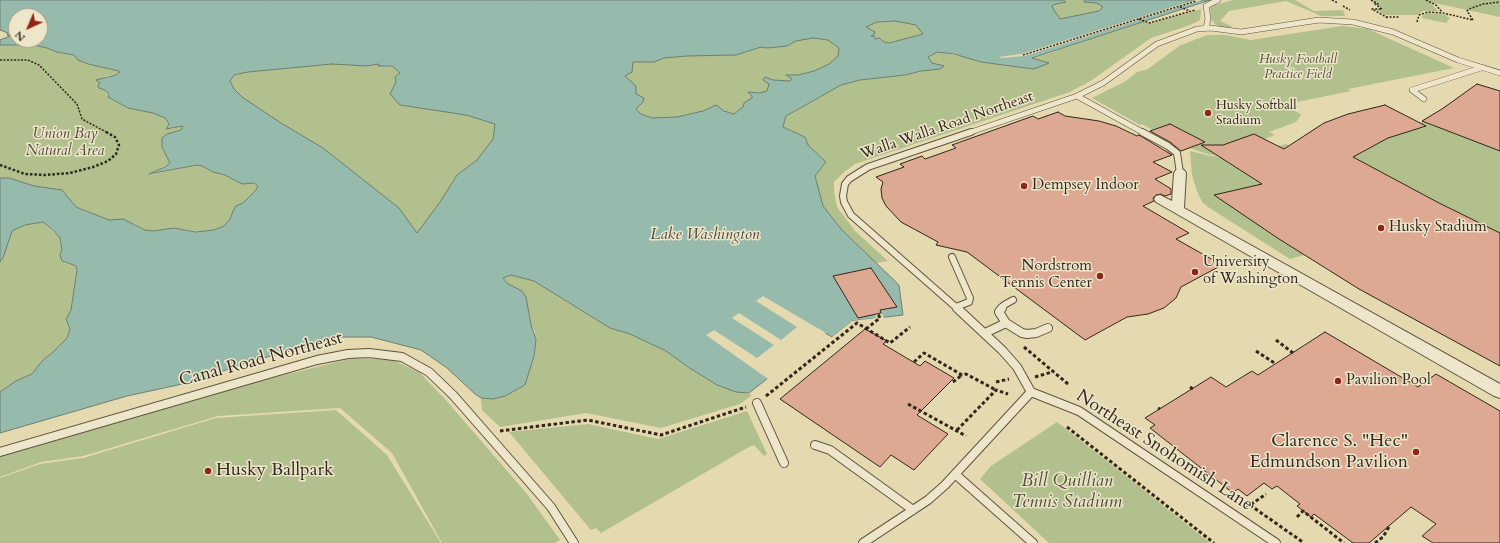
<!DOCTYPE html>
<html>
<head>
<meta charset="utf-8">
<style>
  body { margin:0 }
  #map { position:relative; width:1500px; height:543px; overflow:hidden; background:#e5d9af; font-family:Cardo,serif }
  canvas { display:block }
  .north { position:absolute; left:8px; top:8px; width:40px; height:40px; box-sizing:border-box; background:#eee6cb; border:1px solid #a29a85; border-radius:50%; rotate:224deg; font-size:11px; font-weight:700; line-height:16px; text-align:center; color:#31271c }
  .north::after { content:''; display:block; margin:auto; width:14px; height:18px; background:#8f2418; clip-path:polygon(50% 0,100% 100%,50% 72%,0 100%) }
</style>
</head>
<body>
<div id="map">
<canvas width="1500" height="543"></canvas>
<div class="north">N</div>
</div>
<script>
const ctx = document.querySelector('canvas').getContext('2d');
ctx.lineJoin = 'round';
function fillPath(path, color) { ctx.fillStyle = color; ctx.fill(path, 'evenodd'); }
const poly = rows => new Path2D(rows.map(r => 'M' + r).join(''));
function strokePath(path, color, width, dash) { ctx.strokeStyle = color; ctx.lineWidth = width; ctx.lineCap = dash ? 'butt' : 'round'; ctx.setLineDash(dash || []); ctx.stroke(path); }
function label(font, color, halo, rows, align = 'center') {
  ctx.font = font + ' Cardo,serif'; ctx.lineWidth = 3; ctx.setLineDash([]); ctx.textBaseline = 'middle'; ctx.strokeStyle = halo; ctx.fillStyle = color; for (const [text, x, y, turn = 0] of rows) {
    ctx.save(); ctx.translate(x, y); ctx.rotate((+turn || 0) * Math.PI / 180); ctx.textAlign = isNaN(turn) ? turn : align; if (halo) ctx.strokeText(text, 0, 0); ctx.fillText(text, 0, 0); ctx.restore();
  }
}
const green = poly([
  [1037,0,1107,0,1101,11,1059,22],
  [1233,0,1295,0,1314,11,1343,10,1345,16,1321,16,1286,1,1229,11,1220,21,1233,27,1222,28,1215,24,1211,19,1210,8,1215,5],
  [1371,0,1500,0,1500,17,1430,2,1438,11,1423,11,1417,15,1385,15,1375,9,1383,8,1372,3,1375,2],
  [1201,9,1200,20,1190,25,1151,38,1092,80,1070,92,855,164,843,173,834,182,834,192,837,207,855,231,888,261,876,263,841,229,823,206,815,176,826,162,808,145,805,137,783,127,786,116,841,85,860,80,905,75,921,71,940,69,932,63,928,57,937,52,1034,69,1032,59,1143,22,1150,23],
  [1428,13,1448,15,1447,17,1450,18,1446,23,1422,18,1423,15],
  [895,21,916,25,923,33,923,34,889,43,884,42,879,38,870,38,868,36,873,30,866,28,865,27,868,25,877,22],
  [1342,26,1368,29,1454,68,1348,89,1351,91,1292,103,1298,107,1293,109,1301,115,1296,122,1269,132,1275,135,1264,139,1273,143,1238,156,1224,157,1207,154,1190,148,1184,150,1150,131,1153,130,1142,124,1140,125,1092,98,1126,81,1137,72,1148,69,1179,46,1202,37,1208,35,1225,35,1251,40],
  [798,35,838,41,848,57,723,120,640,121,615,65,627,60],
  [0,45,33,45,47,48,65,54,75,55,78,60,88,64,119,71,120,72,116,75,106,76,99,82,99,88,105,90,112,100,128,108,153,113,165,118,170,129,183,126,179,131,170,133,170,163,149,175,197,165,202,166,213,172,225,175,240,183,254,183,258,186,256,190,243,203,236,207,233,211,230,219,224,226,214,230,203,232,174,228,153,231,145,230,135,224,109,220,76,207,43,222,60,238,62,250,61,253,64,263,76,266,77,270,71,310,66,319,70,329,67,338,52,353,43,360,32,374,16,381,0,392],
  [381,59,508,121,423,238,257,114,220,77,237,71],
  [1477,84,1500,91,1500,366,1406,315,1304,255,1290,259,1208,207,1202,202,1197,191,1192,175,1190,151,1210,156,1240,158,1286,144,1309,155,1239,170,1241,171,1345,151,1305,135,1317,127,1348,114,1385,105,1420,123,1442,109],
  [512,275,534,281,610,328,630,334,666,351,688,367,717,385,752,395,740,404,661,428,586,413,500,427,482,410,481,398,493,399,525,386,534,356,535,332,531,325,526,297,508,284,503,278],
  [353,358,393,360,419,372,445,399,527,494,560,540,555,543,442,543,392,453,340,408,218,416,83,456,41,462,0,477,0,457,86,430,276,377],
  [336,410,387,455,441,543,0,543,0,478,40,464,83,458,216,418],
  [747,411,767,454,764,456,754,445,749,447,601,533,596,528,591,530,509,432,588,424,658,439],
  [1057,422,1150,495,1210,543,1049,543,980,479,991,466]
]);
const water = poly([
  [0,0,1063,0,1066,2,1056,4,1053,5,1052,7,1060,19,1099,11,1103,7,1097,3,1084,2,1085,0,1210,0,1032,58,1049,63,1034,69,981,62,954,54,937,52,928,57,932,63,944,66,940,69,921,71,905,75,860,80,841,85,786,116,783,127,805,137,808,145,826,162,815,176,823,206,841,229,899,285,903,315,852,321,832,337,825,333,749,393,736,392,717,385,688,367,666,351,630,334,610,328,534,281,511,275,503,278,508,284,522,291,526,297,531,325,536,340,534,356,525,385,505,396,493,399,481,398,475,394,447,368,421,350,371,337,342,337,245,363,196,381,127,396,0,433,0,392,16,381,32,374,43,360,52,353,67,338,70,329,66,319,71,310,77,270,76,266,62,261,60,255,62,250,60,238,53,230,43,222,25,225,12,231,3,258,0,262,0,178,9,178,34,186,62,190,76,207,109,220,123,219,145,230,153,231,174,228,196,232,214,230,224,226,230,219,233,211,236,206,243,203,256,190,258,186,254,183,242,184,225,175,213,172,202,166,197,165,149,174,165,167,170,163,162,147,162,138,167,134,181,130,183,126,166,129,169,124,165,118,153,113,128,108,108,97,109,94,105,90,99,88,98,85,100,83,96,80,116,75,120,72,119,71,88,64,78,60,74,55,57,52,47,48,33,45,0,45,0,40,10,36,7,35,8,33,0,30,0,0],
  [16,16,40,16,40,40,16,40,16,16],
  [895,21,916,25,923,34,889,43,884,42,879,38,875,39,874,36,871,36,874,35,875,32,866,27,877,22,895,21],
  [813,38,828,40,839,48,838,56,829,64,814,71,798,75,786,75,792,79,790,81,773,80,765,77,763,80,769,84,767,91,759,93,748,92,752,96,752,98,744,103,743,107,734,114,724,111,716,105,703,111,677,117,652,118,641,114,636,109,643,102,644,98,636,94,636,86,625,76,632,72,633,62,654,62,664,58,687,56,736,55,761,47,767,48,787,46,796,41,813,38],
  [332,64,366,66,379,64,378,66,392,66,400,73,395,77,396,82,390,94,400,105,466,115,495,124,493,139,477,160,457,175,440,202,417,233,399,208,323,148,281,123,242,97,234,89,230,81,234,75,248,72,332,64]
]);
const pier = poly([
  [1195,0,1202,0,1025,56,1001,58,999,57,1021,54],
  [763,296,826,333,768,379,706,335,714,330,757,358,774,345,732,318,739,313,781,340,797,327,756,301],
  [881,313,884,317,881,320,853,323,834,338,832,337,852,321,876,318,875,314]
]);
const building = poly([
  [1477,84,1500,91,1500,151,1422,121,1442,109,1477,84],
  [1385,105,1426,126,1388,138,1353,157,1439,203,1500,233,1500,366,1359,289,1279,239,1214,195,1262,184,1201,145,1223,145,1254,134,1284,149,1324,123,1348,114,1385,105],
  [1058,112,1065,116,1099,121,1116,126,1137,136,1139,135,1172,155,1153,162,1172,172,1155,179,1171,189,1171,194,1165,196,1161,194,1156,195,1153,198,1154,201,1143,206,1189,233,1176,239,1222,265,1181,287,1176,298,1164,308,1148,314,1127,317,1085,340,967,252,936,245,938,242,901,222,886,206,882,198,881,189,883,182,876,177,904,167,900,164,922,156,925,159,956,148,952,145,1033,116,1038,119,1058,112],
  [1170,124,1205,142,1181,151,1170,142,1150,131,1170,124],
  [871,268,897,307,880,310,881,313,858,318,833,276,871,268],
  [865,329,887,341,883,344,920,366,925,361,954,378,917,415,948,434,914,470,891,455,880,467,780,399,865,329],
  [1325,332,1418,387,1436,374,1500,411,1500,543,1433,543,1422,536,1436,524,1411,507,1369,543,1353,543,1314,514,1311,517,1297,506,1300,504,1277,486,1272,489,1264,483,1247,496,1238,489,1233,493,1150,428,1155,425,1145,418,1211,377,1226,387,1252,371,1258,375,1325,332]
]);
const pathFar2 = poly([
  [1332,0,1338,3],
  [1371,0,1378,4,1375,4,1382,9,1372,9,1388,18],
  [1426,0,1436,5,1442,12],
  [1343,6,1350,10],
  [1180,7,1190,11],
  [1386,17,1400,17],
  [1139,19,1149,23,1195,10],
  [1473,20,1467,11,1469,9,1483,4,1500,2],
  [1417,22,1419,15,1428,12,1443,13,1473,20],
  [1023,55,1196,1],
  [0,60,28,60,39,65,77,104,82,119,108,133]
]);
const pathFar1 = poly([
  [0,165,25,174,45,175,70,173,93,167,108,161,116,154,119,145,115,137,106,132]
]);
const path = poly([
  [866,329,880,318,878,314],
  [1276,340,1293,353],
  [1024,347,1068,384],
  [1256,351,1276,364],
  [914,362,924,353,962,375,966,374,996,390],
  [1035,377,1052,372],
  [953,382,962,375],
  [996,382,1009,379],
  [1190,387,1193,389],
  [766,396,857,323,890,343,910,327],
  [908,404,966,436],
  [1158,408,1160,409],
  [1067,427,1214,543],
  [957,430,996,390,1008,394],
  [500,431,588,420,661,435,746,407],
  [1250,505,1304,543],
  [1246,508,1266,494],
  [1297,517,1303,511,1344,543],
  [1375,543,1383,537,1390,525]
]);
const laneFar2 = poly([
  [1206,28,1208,19,1206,6,1218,0],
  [1077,96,1144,133],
  [1424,99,1412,90,1481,68],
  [968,133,1077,96,1103,83,1157,44,1197,29,1211,28,1241,32,1319,20,1353,22,1393,32,1458,60,1500,73]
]);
const laneFar1 = poly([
  [1142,132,1168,146,1177,153,1180,173],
  [952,257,970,298,969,302,956,307],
  [958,309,851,215,844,202,843,196,845,184,849,179,868,167,971,132],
  [1001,309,1004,305,1013,300]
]);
const lane = poly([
  [957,308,1002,350,1017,367,1031,392],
  [1006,323,1022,333,1027,334,1036,333,1048,328],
  [985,333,1006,323,999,312,1002,308],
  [1031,392,1079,411,1276,543],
  [757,403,784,463],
  [815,445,830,450,913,510],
  [0,452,317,360,348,354,369,353,402,357,429,372,453,395,551,507,574,543],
  [955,474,1033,543],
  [863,543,928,500,945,485,1031,392]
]);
const street = poly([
  [1180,169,1184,170,1186,173,1184,208,1500,384,1500,398,1494,396,1156,202,1154,199,1156,196,1160,195,1172,201,1174,173,1176,170,1180,169]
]);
const markers = [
  [1208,113,4,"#8f2418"],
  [1024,186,4,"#8f2418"],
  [1381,228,4,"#8f2418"],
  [1195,272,4,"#8f2418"],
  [1100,276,4,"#8f2418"],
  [1338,381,4,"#8f2418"],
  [1416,452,4,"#8f2418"],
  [208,471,4,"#8f2418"]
];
const farParknames = [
  ["Husky Football",1298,60],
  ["Practice Field",1298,75]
];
const farPoinames = [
  ["Husky Softball",1216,106],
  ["Stadium",1216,121]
];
const streetNames = [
  ["Walla Walla Road Northeast",947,126,-19]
];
const parkNames = [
  ["Union Bay",65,135],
  ["Natural Area",65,152]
];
const poiNames = [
  ["Dempsey Indoor",1032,186],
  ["Husky Stadium",1389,228],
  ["University",1203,263],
  ["of Washington",1203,280],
  ["Nordstrom",1092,267,"right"],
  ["Tennis Center",1092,284,"right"],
  ["Pavilion Pool",1346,381]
];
const waterNames = [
  ["Lake Washington",705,235]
];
const nearStreetnames = [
  ["Canal Road Northeast",261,360,-15],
  ["Northeast Snohomish Lane",1164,451,33]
];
const nearPoinames = [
  ["Clarence S. \"Hec\"",1408,442],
  ["Edmundson Pavilion",1408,463],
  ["Husky Ballpark",216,471,"left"]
];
const nearParknames = [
  ["Bill Quillian",1067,482],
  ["Tennis Stadium",1067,503]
];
fillPath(green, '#b2c08d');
fillPath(water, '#96baab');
strokePath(water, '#6e7f72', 1);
fillPath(pier, '#e5d9af');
fillPath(building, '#dda992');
strokePath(building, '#31271c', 1);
strokePath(laneFar2, '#5e5441', 6);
strokePath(laneFar1, '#5e5441', 8);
strokePath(lane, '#5e5441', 10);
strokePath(street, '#5e5441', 2);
strokePath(pathFar2, '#31271c', 1.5, [2, 1.5]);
strokePath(pathFar1, '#31271c', 2.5, [2.5, 2]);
strokePath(path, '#31271c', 3, [3.5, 2.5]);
strokePath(laneFar2, '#eee6cb', 5);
strokePath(laneFar1, '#eee6cb', 6);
strokePath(lane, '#eee6cb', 8);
fillPath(street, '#eee6cb');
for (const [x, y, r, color] of markers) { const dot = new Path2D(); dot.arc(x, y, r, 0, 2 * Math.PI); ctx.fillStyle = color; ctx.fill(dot); strokePath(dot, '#eee6cb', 1.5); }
label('italic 13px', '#514d38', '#eee6cb', farParknames);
label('13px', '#31271c', '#eee6cb', farPoinames, 'left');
label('15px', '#31271c', '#eee6cb', streetNames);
label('italic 15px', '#514d38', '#eee6cb', parkNames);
label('15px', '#31271c', '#eee6cb', poiNames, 'left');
label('italic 16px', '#4a4c40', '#eee6cb', waterNames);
label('18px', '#31271c', '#eee6cb', nearStreetnames);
label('18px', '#31271c', '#eee6cb', nearPoinames, 'right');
label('italic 18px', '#514d38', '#eee6cb', nearParknames);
</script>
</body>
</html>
